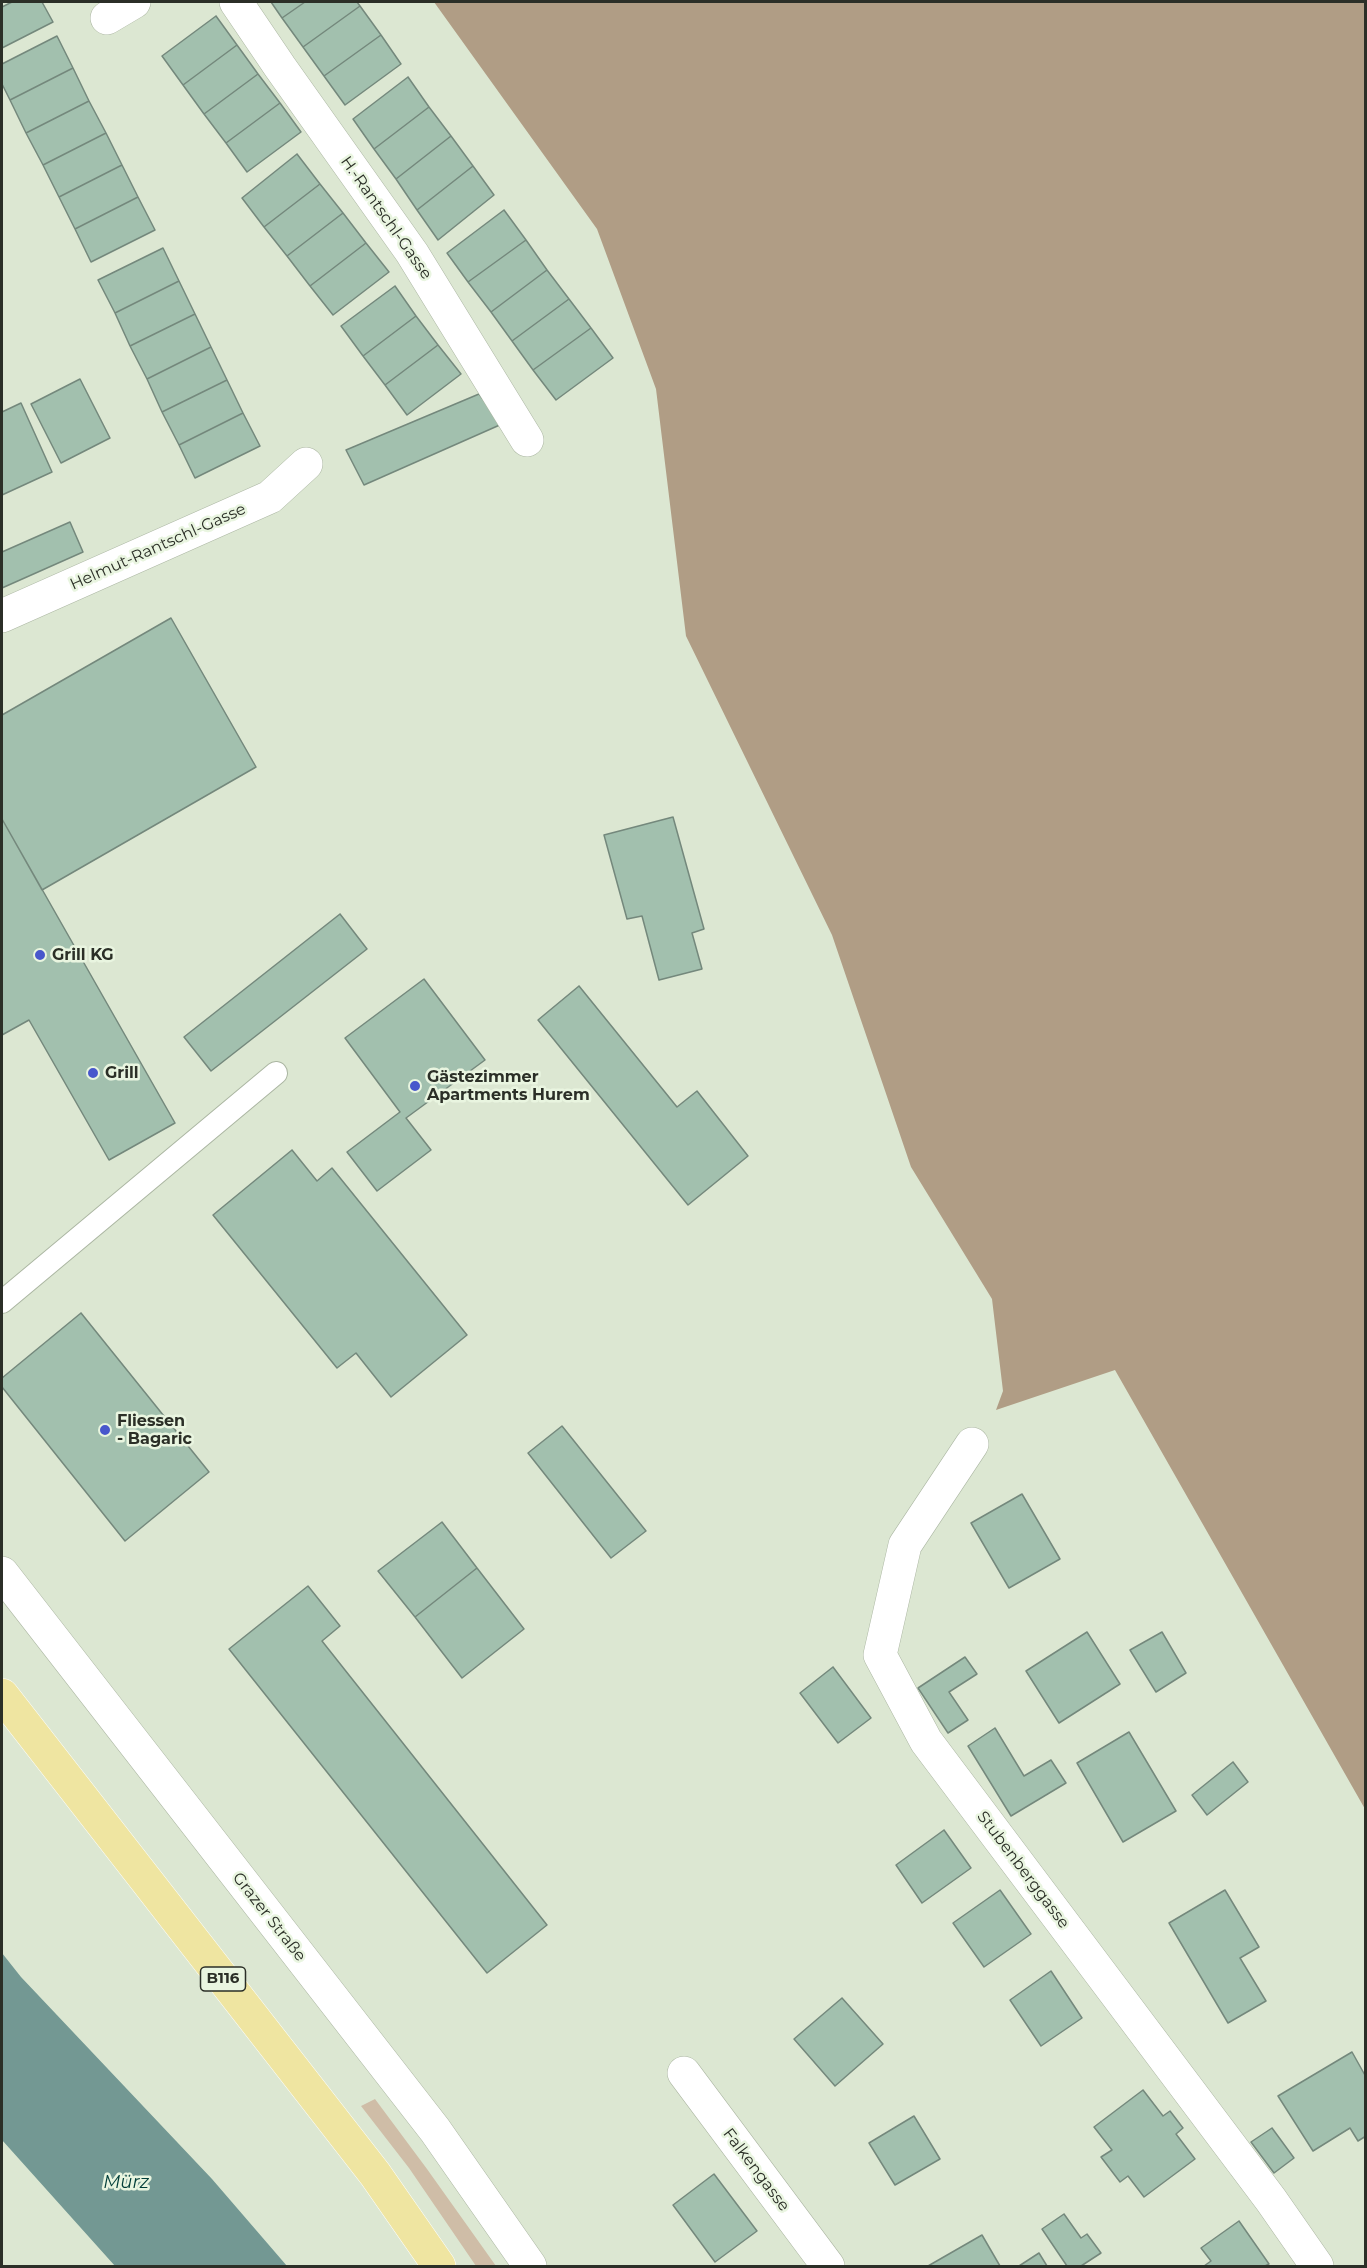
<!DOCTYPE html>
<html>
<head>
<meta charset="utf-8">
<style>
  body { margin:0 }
  #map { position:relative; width:1367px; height:2268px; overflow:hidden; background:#dce7d2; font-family:Montserrat,sans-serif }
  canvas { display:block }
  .frame { position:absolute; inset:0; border:3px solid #2b2f27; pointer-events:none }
</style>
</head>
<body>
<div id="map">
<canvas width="1367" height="2268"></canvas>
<div class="frame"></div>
</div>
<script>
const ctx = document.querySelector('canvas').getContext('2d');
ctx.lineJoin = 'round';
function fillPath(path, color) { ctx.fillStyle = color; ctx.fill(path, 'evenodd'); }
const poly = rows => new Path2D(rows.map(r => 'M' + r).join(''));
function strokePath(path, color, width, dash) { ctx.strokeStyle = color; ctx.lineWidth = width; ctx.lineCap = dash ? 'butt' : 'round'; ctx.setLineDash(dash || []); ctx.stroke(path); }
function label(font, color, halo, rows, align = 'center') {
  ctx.font = font + ' Montserrat,sans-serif'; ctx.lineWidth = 5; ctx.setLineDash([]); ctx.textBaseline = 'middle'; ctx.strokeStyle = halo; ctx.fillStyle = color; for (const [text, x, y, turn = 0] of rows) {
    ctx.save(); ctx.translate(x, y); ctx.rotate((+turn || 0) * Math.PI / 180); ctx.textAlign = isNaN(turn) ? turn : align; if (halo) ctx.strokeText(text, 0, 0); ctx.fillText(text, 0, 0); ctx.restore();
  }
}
const green = poly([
  [375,2099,427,2169,496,2266,476,2266,409,2168,361,2106]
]);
const forest = poly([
  [434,2,1365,2,1365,1809,1115,1370,996,1410,1003,1391,992,1299,911,1167,832,935,686,636,656,389,597,229]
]);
const water = poly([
  [2,1953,21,1977,212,2179,287,2266,115,2266,2,2140]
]);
const building = poly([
  [12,2,42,2,53,22,2,48,2,7,12,2],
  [271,2,305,2,282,18,271,2],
  [305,2,357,2,360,6,303,47,282,18,305,2],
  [360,6,381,35,324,76,303,47,360,6],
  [216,16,237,45,183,85,162,56,216,16],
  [381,35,401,64,345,105,324,76,381,35],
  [57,36,73,68,10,100,2,84,2,64,57,36],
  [237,45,258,74,204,114,183,85,237,45],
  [73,68,89,101,26,133,10,100,73,68],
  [258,74,280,103,226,143,204,114,258,74],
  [408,77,429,107,374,149,353,119,408,77],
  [89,101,106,133,43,165,26,133,89,101],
  [280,103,301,132,247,172,226,143,280,103],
  [429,107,451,136,396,179,374,149,429,107],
  [106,133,122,165,59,197,43,165,106,133],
  [451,136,473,166,417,210,396,179,451,136],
  [297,154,320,184,264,227,242,198,297,154],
  [122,165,138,197,75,229,59,197,122,165],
  [473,166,494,195,438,240,417,210,473,166],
  [320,184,343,213,287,256,264,227,320,184],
  [138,197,155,230,91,262,75,229,138,197],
  [504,210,526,240,468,282,447,253,504,210],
  [343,213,366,243,310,286,287,256,343,213],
  [526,240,547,270,491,312,468,282,526,240],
  [366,243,389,272,333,315,310,286,366,243],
  [163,248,179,281,115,313,98,280,163,248],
  [547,270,569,299,512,341,491,312,547,270],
  [179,281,195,314,130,346,115,313,179,281],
  [395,286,416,316,363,356,341,326,395,286],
  [569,299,591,328,533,370,512,341,569,299],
  [195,314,211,347,147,379,130,346,195,314],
  [416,316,438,345,385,385,363,356,416,316],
  [591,328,613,358,556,400,533,370,591,328],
  [438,345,461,374,407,415,385,385,438,345],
  [211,347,227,380,162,412,147,379,211,347],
  [80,379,110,438,61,463,31,404,80,379],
  [227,380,243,413,179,445,162,412,227,380],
  [479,394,502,424,364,485,346,450,479,394],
  [21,403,52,472,2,495,2,412,21,403],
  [243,413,260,446,195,478,179,445,243,413],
  [70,522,83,552,2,588,2,552,70,522],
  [171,618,256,767,42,890,2,819,2,715,171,618],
  [673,817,704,929,692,933,702,969,659,980,642,916,627,919,604,835,673,817],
  [2,819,175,1123,109,1160,29,1020,2,1035,2,819],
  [340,914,367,949,211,1071,184,1037,340,914],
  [424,979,485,1060,406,1118,431,1150,377,1191,347,1152,400,1112,345,1038,424,979],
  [579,986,677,1107,697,1091,748,1156,688,1205,538,1020,579,986],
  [292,1150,317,1181,332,1168,467,1335,391,1397,356,1353,337,1368,213,1215,292,1150],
  [81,1313,209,1472,125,1541,2,1387,2,1378,81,1313],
  [562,1426,646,1531,611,1558,528,1453,562,1426],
  [1022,1494,1060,1559,1009,1588,971,1523,1022,1494],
  [442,1522,477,1568,415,1617,378,1571,442,1522],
  [477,1568,524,1629,462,1678,415,1617,477,1568],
  [308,1586,340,1626,322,1641,547,1925,487,1973,229,1649,308,1586],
  [1087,1632,1120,1684,1059,1723,1026,1671,1087,1632],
  [1162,1632,1186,1673,1156,1692,1130,1650,1162,1632],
  [965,1657,977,1674,949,1692,968,1720,948,1733,918,1688,965,1657],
  [833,1667,871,1718,838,1743,800,1693,833,1667],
  [995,1728,1024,1776,1051,1760,1066,1783,1011,1816,968,1746,995,1728],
  [1129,1732,1176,1811,1123,1842,1077,1763,1129,1732],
  [1233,1762,1248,1782,1207,1815,1192,1795,1233,1762],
  [944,1830,971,1868,922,1903,896,1865,944,1830],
  [1000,1890,1031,1934,984,1967,953,1923,1000,1890],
  [1225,1890,1259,1947,1240,1958,1266,2001,1228,2023,1169,1923,1225,1890],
  [1051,1971,1082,2018,1041,2046,1010,2000,1051,1971],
  [842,1998,883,2044,835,2086,794,2039,842,1998],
  [1352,2052,1366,2077,1366,2136,1358,2141,1350,2128,1313,2151,1278,2096,1352,2052],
  [1143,2090,1163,2116,1170,2111,1183,2128,1176,2134,1195,2159,1144,2197,1128,2176,1120,2182,1101,2157,1112,2150,1094,2127,1143,2090],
  [914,2116,940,2159,895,2185,869,2143,914,2116],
  [1272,2128,1294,2158,1274,2173,1251,2142,1272,2128],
  [714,2174,757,2231,715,2262,673,2205,714,2174],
  [1064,2214,1081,2238,1087,2234,1101,2253,1081,2266,1067,2266,1042,2229,1064,2214],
  [1239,2221,1269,2264,1265,2266,1204,2266,1211,2261,1201,2248,1239,2221],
  [982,2235,1000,2266,928,2266,982,2235],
  [1039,2253,1047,2266,1019,2266,1039,2253]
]);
const lane = poly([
  [2,1302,276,1073]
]);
const street = poly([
  [236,2,280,67,412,253,527,440],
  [107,18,134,2],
  [2,616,270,497,306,464],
  [972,1444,905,1545,880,1655,926,1741,1271,2200,1317,2266],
  [2,1573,435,2130,530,2266],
  [684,2073,828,2266]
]);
const primary = poly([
  [2,1695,375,2174,439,2266]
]);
const markers = [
  [40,955,6,"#4857cc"],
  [93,1073,6,"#4857cc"],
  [415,1086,6,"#4857cc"],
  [105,1430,6,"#4857cc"]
];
const shields = [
  [223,1979,45]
];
const shieldNames = [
  ["B116",223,1979]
];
const streetNames = [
  ["H.-Rantschl-Gasse",386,218,55],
  ["Helmut-Rantschl-Gasse",158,547,-24],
  ["Stubenberggasse",1023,1870,53],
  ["Grazer Straße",269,1917,52],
  ["Falkengasse",756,2170,53]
];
const poiNames = [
  ["Grill KG",52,955],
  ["Grill",105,1073],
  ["Gästezimmer",427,1077],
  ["Apartments Hurem",427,1095],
  ["Fliessen",117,1421],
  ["- Bagaric",117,1439]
];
const waterNames = [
  ["Mürz",126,2183]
];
fillPath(green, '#cfbda7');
fillPath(forest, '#b09d85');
fillPath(water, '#739893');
fillPath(building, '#a2c0ae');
strokePath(building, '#74887c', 1.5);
strokePath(lane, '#abb6a2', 24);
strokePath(street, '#abb6a2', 34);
strokePath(primary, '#fff', 34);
strokePath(lane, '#fff', 22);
strokePath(street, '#fff', 33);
strokePath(primary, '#efe5a1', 33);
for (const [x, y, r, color] of markers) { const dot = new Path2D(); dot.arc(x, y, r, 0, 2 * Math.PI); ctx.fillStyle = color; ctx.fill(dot); strokePath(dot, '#e9f5e0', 2); }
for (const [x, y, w] of shields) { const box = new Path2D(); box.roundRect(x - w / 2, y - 12, w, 24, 4.5); ctx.fillStyle = '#e9f5e0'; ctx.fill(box); strokePath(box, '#2b2f27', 1.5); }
label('bold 15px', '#2b2f27', null, shieldNames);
label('16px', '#2b2f27', '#e9f5e0', streetNames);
label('bold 16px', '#2b2f27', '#e9f5e0', poiNames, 'left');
label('italic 18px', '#003d38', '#e9f5e0', waterNames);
</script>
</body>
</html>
